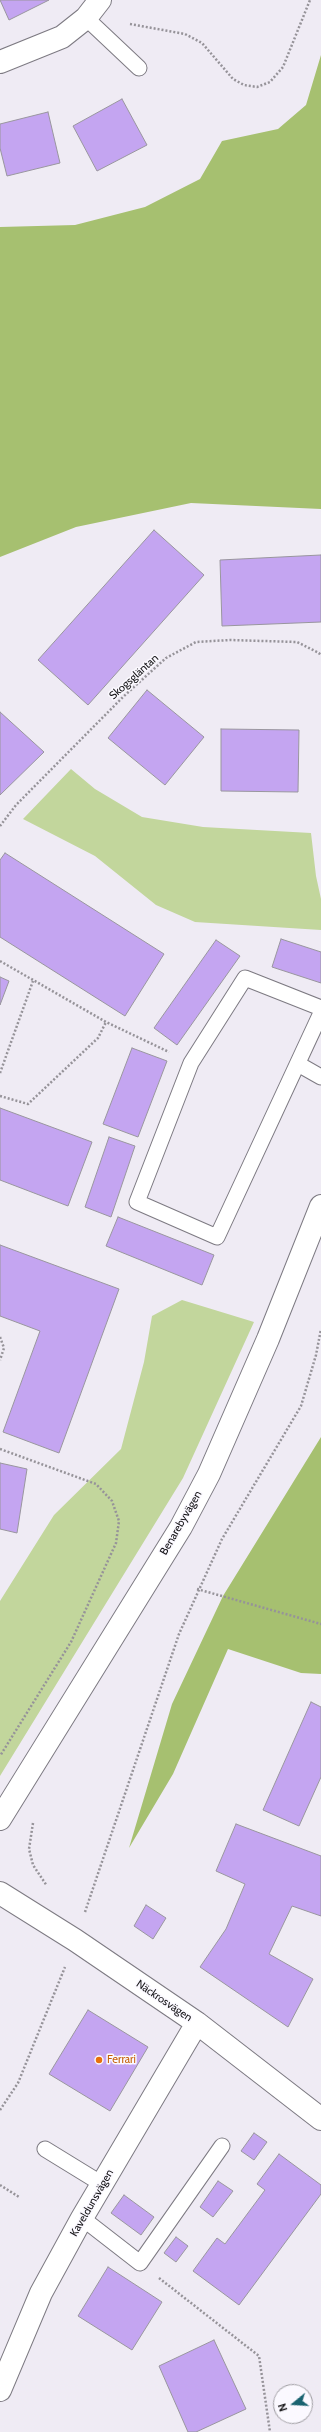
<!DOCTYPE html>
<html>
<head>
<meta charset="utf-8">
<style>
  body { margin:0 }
  #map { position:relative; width:321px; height:2432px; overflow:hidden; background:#efebf4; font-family:Cabin,sans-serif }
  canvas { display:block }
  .north { position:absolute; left:273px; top:2384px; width:40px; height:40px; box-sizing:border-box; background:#fbf9ff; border:1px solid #9f9da2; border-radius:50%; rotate:252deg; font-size:11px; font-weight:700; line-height:16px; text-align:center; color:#141316 }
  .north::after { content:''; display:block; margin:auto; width:14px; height:18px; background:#196370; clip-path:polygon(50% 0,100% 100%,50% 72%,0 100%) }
</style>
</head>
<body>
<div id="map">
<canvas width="321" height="2432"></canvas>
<div class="north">N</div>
</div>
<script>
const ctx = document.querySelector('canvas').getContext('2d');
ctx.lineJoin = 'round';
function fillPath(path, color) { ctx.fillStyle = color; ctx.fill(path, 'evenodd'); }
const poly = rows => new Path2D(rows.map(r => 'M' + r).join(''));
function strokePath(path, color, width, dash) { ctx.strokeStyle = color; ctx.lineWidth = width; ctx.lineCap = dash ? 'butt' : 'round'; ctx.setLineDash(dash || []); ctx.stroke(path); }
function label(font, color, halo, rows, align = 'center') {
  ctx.font = font + ' Cabin,sans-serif'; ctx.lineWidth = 3; ctx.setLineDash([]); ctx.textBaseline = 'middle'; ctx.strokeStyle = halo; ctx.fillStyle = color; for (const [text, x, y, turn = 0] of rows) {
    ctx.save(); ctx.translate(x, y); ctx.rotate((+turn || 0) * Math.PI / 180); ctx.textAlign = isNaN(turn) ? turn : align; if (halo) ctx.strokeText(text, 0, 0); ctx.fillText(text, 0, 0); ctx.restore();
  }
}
const green = poly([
  [71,769,95,789,142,817,203,827,311,833,316,876,321,899,321,930,195,922,156,905,95,856,23,819],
  [182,1300,254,1322,183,1478,0,1776,0,1601,54,1515,121,1449,144,1362,152,1316]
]);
const forest = poly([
  [321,55,321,509,191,503,76,527,0,557,0,227,75,225,145,207,200,179,222,141,278,129,306,105],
  [321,1437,321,1674,301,1673,228,1649,173,1774,129,1848,172,1704,223,1596]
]);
const building = poly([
  [0,0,49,0,9,20,0,0],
  [122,99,147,145,97,171,73,126,122,99],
  [48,112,60,163,7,176,0,148,0,124,48,112],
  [154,530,204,575,88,705,38,660,154,530],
  [321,555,321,622,222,626,220,560,321,555],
  [147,690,204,737,165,785,108,738,147,690],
  [0,712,44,752,0,795,0,712],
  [221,729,299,730,298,792,221,791,221,729],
  [5,853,164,954,125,1016,0,937,0,860,5,853],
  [281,939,321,952,321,983,272,967,281,939],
  [216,940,240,956,177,1045,154,1028,216,940],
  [0,977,9,981,0,1005,0,977],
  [132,1048,167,1061,138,1137,103,1124,132,1048],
  [0,1108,92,1142,68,1206,0,1180,0,1108],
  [109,1137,135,1146,111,1217,85,1207,109,1137],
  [118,1217,214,1255,202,1285,106,1246,118,1217],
  [0,1245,119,1289,59,1453,3,1432,40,1331,0,1316,0,1245],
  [0,1463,27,1469,17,1533,0,1529,0,1463],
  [311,1702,321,1707,321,1777,299,1826,263,1810,311,1702],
  [236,1824,321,1856,321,1916,292,1906,269,1954,313,1979,288,2027,200,1967,226,1929,245,1884,216,1871,236,1824],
  [146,1905,166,1918,153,1939,134,1926,146,1905],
  [88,2010,148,2047,110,2111,49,2074,88,2010],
  [254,2133,267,2142,254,2160,241,2151,254,2133],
  [279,2154,321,2185,321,2194,239,2305,193,2271,217,2238,225,2244,265,2190,257,2184,279,2154],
  [218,2181,233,2191,213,2217,200,2207,218,2181],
  [124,2195,154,2217,141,2235,111,2213,124,2195],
  [176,2237,188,2246,176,2262,164,2253,176,2237],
  [108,2267,162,2302,132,2350,78,2316,108,2267],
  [214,2340,246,2409,196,2432,188,2432,159,2366,214,2340]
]);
const path = poly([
  [130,24,185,34,202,43,233,79,244,85,257,87,270,82,283,67,310,0],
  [0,826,16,805,123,697,166,658,196,642,230,640,297,642,319,653,321,656],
  [0,961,106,1022,169,1052],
  [0,1073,33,981],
  [0,1096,28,1104,98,1038,106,1022],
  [0,1337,4,1348,0,1360],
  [0,1449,96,1484,112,1501,119,1521,116,1543,71,1642,0,1756],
  [197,1589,321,1624],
  [33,1823,29,1849,33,1865,47,1886],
  [85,1912,179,1634,222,1539,301,1406,316,1355,321,1329],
  [0,2110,18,2083,65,1967],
  [0,2185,19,2197],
  [159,2278,259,2356,270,2432]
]);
const lane = poly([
  [86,18,139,68],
  [321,1008,245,978,191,1063,137,1202,217,1237,321,1013],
  [298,1064,321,1077],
  [45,2149,102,2184],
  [82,2218,140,2263,222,2146]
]);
const street = poly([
  [0,62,62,37,86,18,100,0],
  [0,1893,75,1940,197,2023,321,2119],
  [0,2390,41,2293,82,2218,197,2023]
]);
const secondary = poly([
  [0,1819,181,1527,209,1474,268,1339,321,1206]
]);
const markers = [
  [99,2060,4,"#e8710a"]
];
const streetNames = [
  ["Skogsgläntan",134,677,-42],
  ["Benarebyvägen",181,1523,-60],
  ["Näckrosvägen",164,2001,34],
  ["Kaveldunsvägen",92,2203,-60]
];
const foodNames = [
  ["Ferrari",107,2060]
];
fillPath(green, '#c2d69c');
fillPath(forest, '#a6c070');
fillPath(building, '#c4a5f1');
strokePath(building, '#99969e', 1);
strokePath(lane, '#7d7a82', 17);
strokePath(street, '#7d7a82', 24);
strokePath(secondary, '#7d7a82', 24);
strokePath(path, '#969399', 2.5, [2, 2]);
strokePath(lane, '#fff', 15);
strokePath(street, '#fff', 22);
strokePath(secondary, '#fff', 22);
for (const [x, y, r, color] of markers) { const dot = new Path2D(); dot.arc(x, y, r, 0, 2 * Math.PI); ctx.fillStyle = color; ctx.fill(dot); strokePath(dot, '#fbf9ff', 1.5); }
label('11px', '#141316', '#fbf9ff', streetNames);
label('11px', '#c56008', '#fbf9ff', foodNames, 'left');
</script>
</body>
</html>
